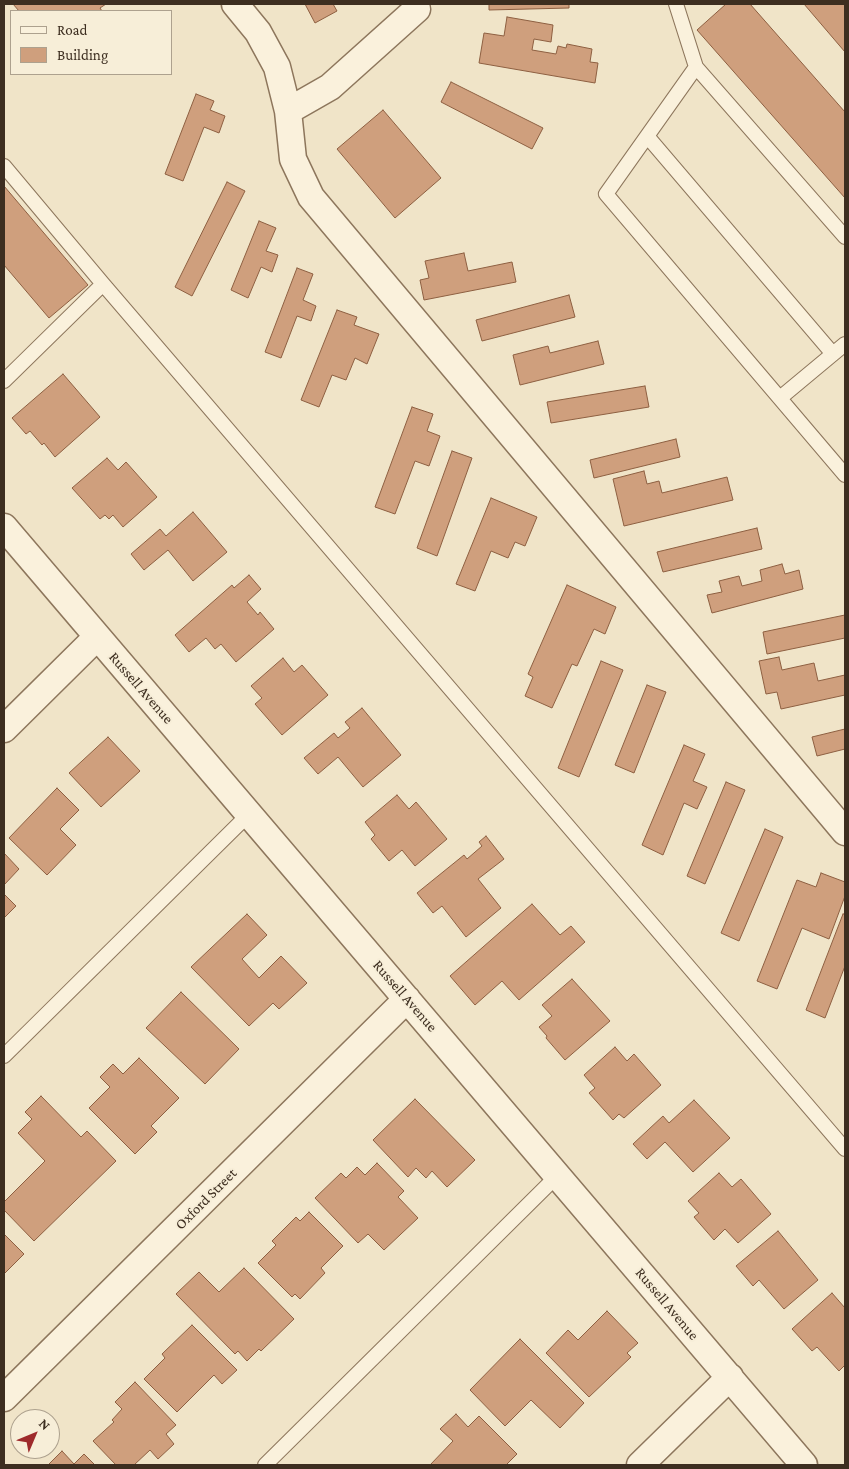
<!DOCTYPE html>
<html>
<head>
<meta charset="utf-8">
<style>
  body { margin:0 }
  #map { position:relative; width:849px; height:1469px; overflow:hidden; background:#f0e4c8; font-family:"Crimson Pro",serif }
  canvas { display:block }
  .frame { position:absolute; inset:0; border:5px solid #3d2e20; pointer-events:none }
  .legend { position:absolute; left:10px; top:10px; width:162px; height:65px; box-sizing:border-box; background:#f7eed8; border:1px solid #ada18e; margin:0; padding:6px 9px; list-style:none; font-size:15px; color:#3d2e20 }
  .legend li { display:flex; align-items:center; gap:10px; height:25px }
  .legend b { width:25px; border:1px solid #ada18e }
  .north { position:absolute; left:10px; top:1409px; width:50px; height:50px; box-sizing:border-box; background:#f7eed8; border:1px solid #ada18e; border-radius:50%; rotate:45deg; font-size:14px; font-weight:700; line-height:20px; text-align:center; color:#3d2e20 }
  .north::after { content:''; display:block; margin:auto; width:18px; height:22px; background:#9e2a2b; clip-path:polygon(50% 0,100% 100%,50% 72%,0 100%) }
</style>
</head>
<body>
<div id="map">
<canvas width="849" height="1469"></canvas>
<div class="frame"></div>
<ul class="legend">
<li><b style="height:6px;background:#faf1dc"></b>Road</li>
<li><b style="height:14px;background:#cf9f7d"></b>Building</li>
</ul>
<div class="north">N</div>
</div>
<script>
const ctx = document.querySelector('canvas').getContext('2d');
ctx.lineJoin = 'round';
function fillPath(path, color) { ctx.fillStyle = color; ctx.fill(path, 'evenodd'); }
const poly = rows => new Path2D(rows.map(r => 'M' + r).join(''));
function strokePath(path, color, width, dash) { ctx.strokeStyle = color; ctx.lineWidth = width; ctx.lineCap = dash ? 'butt' : 'round'; ctx.setLineDash(dash || []); ctx.stroke(path); }
function label(font, color, halo, rows, align = 'center') {
  ctx.font = font + ' "Crimson Pro",serif'; ctx.lineWidth = 4; ctx.setLineDash([]); ctx.textBaseline = 'middle'; ctx.strokeStyle = halo; ctx.fillStyle = color; for (const [text, x, y, turn = 0] of rows) {
    ctx.save(); ctx.translate(x, y); ctx.rotate((+turn || 0) * Math.PI / 180); ctx.textAlign = isNaN(turn) ? turn : align; if (halo) ctx.strokeText(text, 0, 0); ctx.fillText(text, 0, 0); ctx.restore();
  }
}
const building = poly([
  [13,4,106,4,100,8,102,11,19,11,13,4],
  [305,4,333,4,337,11,315,23,305,4],
  [489,4,569,4,569,8,489,10,489,4],
  [726,4,750,4,845,112,845,198,697,30,726,4],
  [804,4,845,4,845,52,804,4],
  [507,17,553,25,551,42,534,39,532,50,556,54,558,46,566,48,567,44,592,49,590,62,598,63,595,83,479,63,484,33,504,36,507,17],
  [451,82,543,128,532,149,441,102,451,82],
  [196,94,214,101,210,110,225,116,219,133,204,127,183,181,165,174,196,94],
  [383,110,441,178,395,218,337,149,383,110],
  [227,182,245,191,192,296,175,287,227,182],
  [4,186,88,285,49,318,4,265,4,186],
  [259,221,276,228,266,251,278,255,272,272,261,267,248,298,231,290,259,221],
  [464,253,468,271,512,262,516,282,424,300,420,280,429,278,425,261,464,253],
  [297,268,313,274,303,300,316,306,311,321,297,316,281,358,265,352,297,268],
  [569,295,575,317,482,341,476,320,569,295],
  [337,310,357,317,354,325,379,334,367,364,355,358,346,380,332,375,319,407,301,400,337,310],
  [598,341,604,364,520,385,513,355,548,346,550,353,598,341],
  [63,374,100,417,55,457,44,443,42,445,30,431,26,434,12,418,63,374],
  [645,386,649,407,551,423,547,402,645,386],
  [412,407,433,414,427,431,440,436,429,466,415,461,395,514,375,507,412,407],
  [676,439,680,457,594,478,590,460,676,439],
  [452,451,472,458,437,556,417,548,452,451],
  [107,458,118,470,126,462,157,497,123,527,113,515,109,519,105,515,100,519,72,488,107,458],
  [644,471,647,484,659,481,662,493,727,477,733,500,624,526,613,479,644,471],
  [491,498,537,517,525,546,515,542,508,558,491,551,475,591,456,584,491,498],
  [193,512,227,552,193,581,168,550,144,570,131,554,160,529,166,536,193,512],
  [757,528,762,549,663,572,657,552,757,528],
  [782,564,785,574,799,570,803,589,712,613,707,595,722,592,719,581,739,576,742,586,762,581,760,570,782,564],
  [249,575,261,589,247,602,258,615,260,612,274,629,236,662,221,644,215,649,206,638,189,652,175,635,232,585,234,588,249,575],
  [567,585,616,607,605,634,594,629,577,666,572,664,552,708,525,696,533,677,528,674,567,585],
  [845,615,845,638,767,654,763,632,845,615],
  [779,657,782,670,814,663,818,681,845,675,845,695,781,709,777,692,766,694,759,661,779,657],
  [283,658,294,672,302,665,328,695,282,735,255,704,262,698,251,686,283,658],
  [601,661,623,670,579,777,558,768,601,661],
  [647,685,666,692,634,773,615,765,647,685],
  [362,708,401,755,363,787,338,757,318,774,304,758,334,733,338,738,350,728,345,722,362,708],
  [845,729,845,749,817,756,812,737,845,729],
  [108,737,140,771,101,807,69,773,108,737],
  [684,745,705,754,693,781,707,787,697,809,684,803,663,855,642,845,684,745],
  [726,782,745,790,705,884,687,876,726,782],
  [57,788,79,810,60,829,76,845,47,875,9,838,57,788],
  [397,795,409,809,416,802,447,839,415,866,402,850,389,861,371,839,375,835,365,822,397,795],
  [765,829,783,837,739,941,721,933,765,829],
  [486,836,504,859,478,879,501,908,466,937,442,906,433,913,417,893,464,855,467,859,482,846,479,842,486,836],
  [4,853,19,869,4,885,4,853],
  [821,873,845,882,845,896,829,939,802,928,777,989,757,981,797,880,816,887,821,873],
  [4,894,16,906,4,918,4,894],
  [532,904,560,935,571,926,585,942,519,1000,502,981,475,1005,450,976,532,904],
  [247,914,267,935,242,959,259,978,281,956,307,983,279,1009,273,1003,249,1026,191,967,247,914],
  [843,914,845,914,845,966,825,1018,806,1010,843,914],
  [572,979,610,1021,565,1060,546,1038,547,1036,539,1027,552,1016,542,1005,572,979],
  [181,992,239,1049,205,1084,146,1028,181,992],
  [615,1047,627,1061,634,1054,661,1085,624,1118,619,1114,613,1120,589,1093,595,1088,584,1075,615,1047],
  [139,1058,179,1098,151,1126,157,1132,135,1154,89,1108,110,1087,100,1077,113,1064,123,1074,139,1058],
  [41,1096,81,1137,87,1131,116,1161,34,1241,4,1210,4,1202,45,1161,18,1133,32,1119,25,1112,41,1096],
  [415,1099,475,1160,447,1187,432,1171,426,1178,416,1168,408,1177,373,1140,415,1099],
  [694,1100,730,1138,693,1172,665,1142,647,1159,633,1144,663,1116,669,1123,694,1100],
  [377,1163,404,1191,398,1197,418,1218,384,1250,368,1234,358,1243,315,1198,341,1173,346,1178,357,1167,365,1175,377,1163],
  [719,1173,732,1187,741,1179,771,1214,738,1243,725,1229,714,1240,694,1217,699,1213,688,1201,719,1173],
  [309,1212,343,1246,321,1268,325,1273,300,1299,295,1294,292,1297,258,1263,276,1245,272,1241,296,1217,300,1221,309,1212],
  [778,1231,818,1280,784,1309,759,1280,753,1286,736,1266,778,1231],
  [4,1234,24,1254,4,1274,4,1234],
  [244,1268,294,1319,261,1351,259,1349,247,1361,238,1351,235,1354,176,1294,199,1272,219,1292,244,1268],
  [832,1293,845,1308,845,1365,839,1371,817,1347,812,1351,792,1329,832,1293],
  [607,1311,638,1343,627,1353,631,1357,589,1397,546,1353,568,1330,578,1340,607,1311],
  [192,1325,237,1370,222,1384,214,1375,177,1412,144,1379,165,1358,162,1354,192,1325],
  [520,1339,584,1403,560,1428,531,1400,505,1426,470,1390,520,1339],
  [135,1382,176,1425,166,1434,174,1444,158,1459,150,1450,134,1465,116,1465,93,1441,114,1422,112,1420,122,1409,115,1402,135,1382],
  [456,1414,468,1427,479,1416,517,1454,506,1465,430,1465,453,1441,440,1429,456,1414],
  [62,1451,74,1464,84,1454,95,1465,48,1465,62,1451]
]);
const service = poly([
  [676,4,696,67],
  [647,136,833,354],
  [4,166,103,284,845,1149],
  [845,237,696,67,606,194,845,475],
  [4,381,103,284],
  [780,398,845,344],
  [4,1056,249,814],
  [265,1465,558,1175]
]);
const minor = poly([
  [235,4,258,32,277,67,288,111,293,159,311,197,845,832],
  [288,111,330,87,417,9],
  [4,527,804,1465],
  [4,729,97,637],
  [4,1398,407,999],
  [640,1465,730,1377]
]);
const streetNames = [
  ["Russell Avenue",141,688,49],
  ["Russell Avenue",405,996,49],
  ["Oxford Street",206,1199,-45],
  ["Russell Avenue",667,1304,50]
];
fillPath(building, '#cf9f7d');
strokePath(building, '#8d5f41', 1);
strokePath(service, '#8d765c', 16);
strokePath(minor, '#8d765c', 29);
strokePath(service, '#faf1dc', 14);
strokePath(minor, '#faf1dc', 26);
label('15px', '#3d2e20', '#f7eed8', streetNames);
</script>
</body>
</html>
